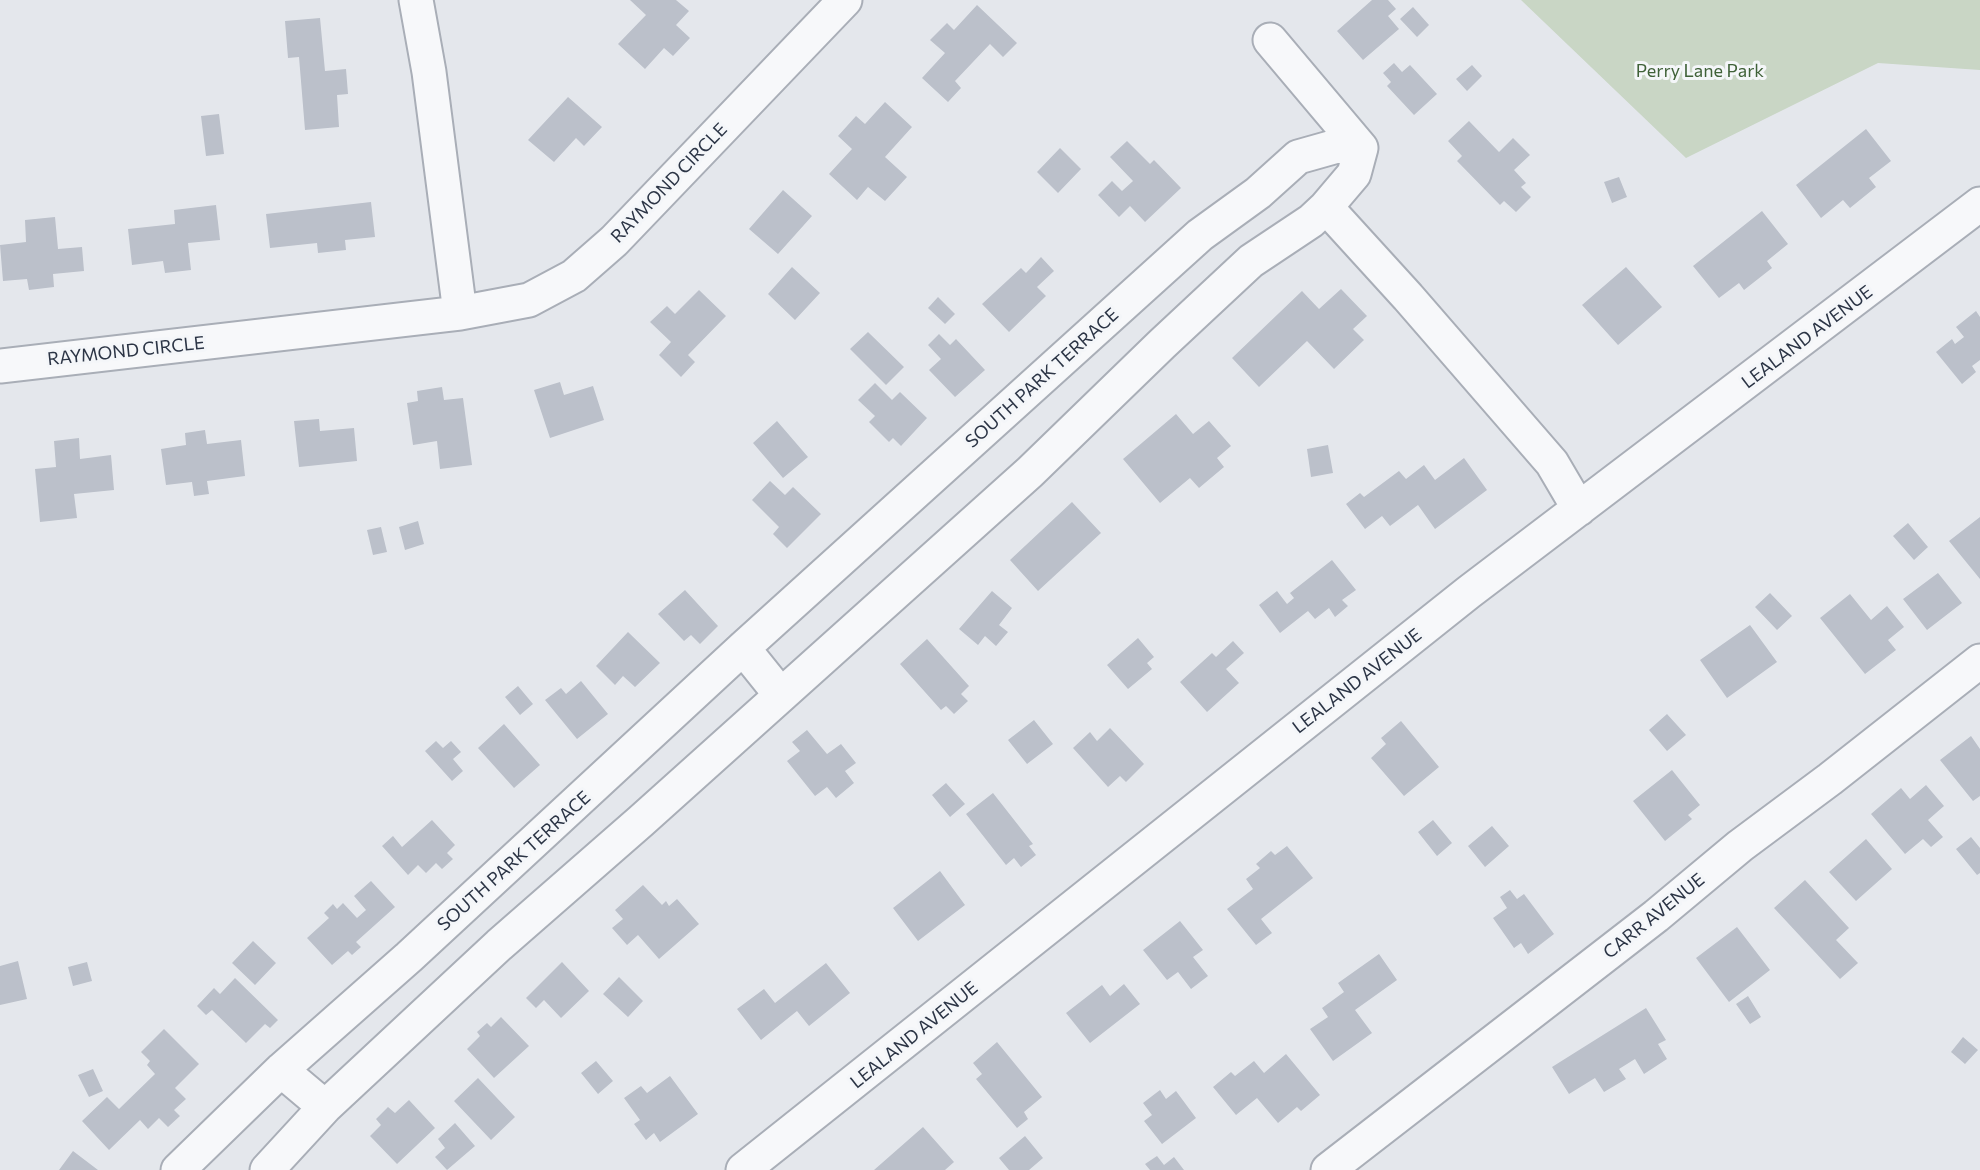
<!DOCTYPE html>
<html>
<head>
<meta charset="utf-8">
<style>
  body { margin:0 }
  canvas { display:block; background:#e4e7ec }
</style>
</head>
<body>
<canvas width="1980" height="1170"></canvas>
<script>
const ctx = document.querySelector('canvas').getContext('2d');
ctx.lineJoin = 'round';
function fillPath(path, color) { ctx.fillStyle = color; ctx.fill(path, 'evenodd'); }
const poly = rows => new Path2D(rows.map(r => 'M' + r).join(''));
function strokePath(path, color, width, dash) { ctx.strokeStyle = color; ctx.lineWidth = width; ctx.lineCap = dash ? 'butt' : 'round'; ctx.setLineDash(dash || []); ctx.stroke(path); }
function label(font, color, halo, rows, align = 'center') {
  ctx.font = font + ' Commissioner,sans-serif'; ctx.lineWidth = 6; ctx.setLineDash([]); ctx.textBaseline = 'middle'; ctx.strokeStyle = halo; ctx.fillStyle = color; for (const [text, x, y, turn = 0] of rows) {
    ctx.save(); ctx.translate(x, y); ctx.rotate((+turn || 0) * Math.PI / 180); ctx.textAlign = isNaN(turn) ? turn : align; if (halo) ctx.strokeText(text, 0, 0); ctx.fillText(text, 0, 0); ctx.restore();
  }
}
const green = poly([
  [1521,0,1980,0,1980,70,1878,63,1686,158]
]);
const building = poly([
  [630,0,676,0,689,11,676,25,690,38,673,56,664,48,645,69,618,44,646,15],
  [1372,0,1388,0,1396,9,1388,16,1399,29,1363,60,1337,31],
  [977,5,1017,43,1003,57,990,44,955,81,961,88,948,102,922,78,945,53,930,40,947,23,954,30],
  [1413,7,1429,25,1417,37,1400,19],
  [320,18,325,71,346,69,348,94,337,95,339,127,305,130,299,57,288,58,285,21],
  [1394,63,1402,72,1410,65,1437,94,1414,115,1387,86,1391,82,1383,73],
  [1472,65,1482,76,1467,91,1456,79],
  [568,97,602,127,584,146,576,138,554,162,528,140],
  [885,102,912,127,885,157,907,177,885,201,868,187,857,200,829,174,852,149,838,136,856,116,865,124],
  [219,114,224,154,206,156,201,116],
  [1469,121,1499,152,1513,138,1530,155,1514,170,1526,183,1521,187,1531,197,1516,212,1504,201,1500,205,1457,161,1462,156,1448,141],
  [1866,129,1891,161,1869,178,1876,187,1850,208,1843,200,1821,218,1796,185],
  [1127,141,1150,164,1154,160,1181,188,1145,222,1130,206,1119,217,1098,195,1112,181,1122,191,1133,181,1110,157],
  [1060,148,1081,169,1058,193,1037,172],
  [1619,177,1627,197,1612,203,1604,182],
  [783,190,812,216,778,254,749,229],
  [371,202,375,237,345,240,346,250,318,253,317,243,270,248,266,214],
  [216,205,220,240,188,243,191,270,165,273,163,261,132,265,128,229,175,224,174,210],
  [1762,211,1788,244,1767,261,1772,268,1744,290,1739,283,1719,298,1693,266],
  [55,217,58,249,82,247,84,271,53,274,54,287,29,290,27,279,3,281,0,245,26,242,25,220],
  [1041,257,1054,271,1037,287,1046,296,1009,332,982,304,1021,268,1026,273],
  [792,267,820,293,795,320,768,294],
  [1626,267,1662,307,1618,345,1582,305],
  [1341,289,1367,316,1353,329,1364,340,1334,369,1307,341,1259,387,1232,358,1302,291,1319,309],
  [699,290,726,316,688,355,695,362,681,377,659,355,671,342,650,322,667,306,675,314],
  [938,297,955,314,945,324,928,308],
  [1976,311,1980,317,1980,360,1972,366,1976,372,1962,384,1936,352,1952,339,1955,344,1964,337,1956,327],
  [868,332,904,367,886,385,850,349],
  [939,334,950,345,956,339,985,370,955,397,929,370,941,359,928,345],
  [560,382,564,395,593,386,604,420,550,438,534,390],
  [875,383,892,400,900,392,927,418,901,446,893,438,889,442,869,422,875,416,858,400],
  [442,387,444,400,463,398,472,465,440,469,437,441,413,445,407,403,418,401,417,391],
  [1176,414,1193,434,1209,421,1231,446,1217,458,1224,467,1199,488,1190,478,1160,503,1123,459],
  [319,419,320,431,354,428,357,461,299,467,294,421],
  [777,421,808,457,783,478,753,443],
  [205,430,207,444,241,440,245,476,207,481,209,494,194,496,192,482,166,485,161,449,186,445,185,433],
  [79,438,80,459,111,455,114,490,74,494,77,518,40,522,35,469,56,467,54,441],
  [1328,445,1333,473,1311,477,1307,449],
  [1464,458,1487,490,1435,529,1418,505,1390,526,1382,516,1365,529,1346,504,1360,493,1364,497,1399,471,1406,479,1424,465,1435,480],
  [770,481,785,495,793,487,821,514,787,548,773,534,779,527,752,500],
  [1072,502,1101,533,1038,591,1010,560],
  [1980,517,1980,579,1949,541],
  [418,521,424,544,405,550,399,527],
  [1908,523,1928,547,1914,560,1893,536],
  [381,527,387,552,373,555,367,530],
  [1332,560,1356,590,1342,600,1348,606,1335,617,1329,608,1315,619,1308,611,1280,633,1259,605,1277,591,1287,604,1294,598,1290,593],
  [1938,573,1962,603,1927,630,1903,599],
  [685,590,718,626,700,644,691,635,684,641,658,614],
  [992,591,1012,608,999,625,1008,632,996,646,985,636,978,645,959,629],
  [1770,593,1792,616,1777,630,1755,607],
  [1850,594,1871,620,1887,606,1904,627,1888,640,1896,650,1865,674,1820,618],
  [1750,625,1777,662,1727,698,1700,660],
  [628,632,660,663,635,687,623,676,615,685,596,666],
  [1138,638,1154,657,1147,663,1152,669,1128,689,1107,665],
  [927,639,969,686,961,694,968,701,954,714,946,706,941,710,900,664],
  [1233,641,1244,653,1226,669,1239,683,1207,712,1180,682,1212,653,1216,657],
  [581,681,608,714,577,739,545,700,561,688,566,694],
  [518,686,533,704,520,715,505,697],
  [1667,714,1686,735,1667,751,1649,730],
  [1034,720,1053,744,1027,764,1008,740],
  [1401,721,1439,767,1404,796,1371,758,1386,744,1381,738],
  [504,724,540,765,514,788,478,748],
  [1110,728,1144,764,1126,782,1120,776,1108,787,1073,748,1090,732,1097,741],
  [807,730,827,754,841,744,856,763,845,771,854,783,836,798,827,787,815,796,787,761,800,751,792,742],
  [1971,736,1980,749,1980,796,1973,801,1940,760],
  [436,741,443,748,451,741,461,752,453,759,463,771,452,781,425,751],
  [1672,770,1700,805,1688,815,1692,819,1665,841,1633,801],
  [946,783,965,804,950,817,932,795],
  [1926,785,1944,806,1928,820,1943,837,1931,847,1923,839,1905,854,1871,814,1901,788,1910,799],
  [993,793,1033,844,1029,846,1036,855,1021,867,1014,858,1006,865,966,814],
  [432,820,455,845,447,853,453,859,442,869,436,863,426,873,418,865,408,875,382,846,393,836,402,847],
  [1433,820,1452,843,1437,856,1418,832],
  [1492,826,1509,846,1485,867,1468,846],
  [1971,837,1980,848,1980,873,1977,875,1956,849],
  [1866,839,1892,869,1856,901,1829,872],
  [1287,846,1313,878,1261,919,1272,933,1256,945,1227,909,1253,889,1246,879,1260,868,1256,864,1271,851,1275,855],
  [940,871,965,905,918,941,893,908],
  [1805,880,1849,928,1836,940,1858,963,1840,979,1774,908],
  [371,881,395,907,356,942,361,947,352,955,348,951,332,965,307,938,329,918,324,913,333,904,337,909,343,903,357,918,366,910,354,896],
  [643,885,662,905,666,901,669,906,677,899,699,924,659,959,638,935,627,945,612,928,623,919,615,910],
  [1510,890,1517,899,1524,894,1554,934,1528,954,1521,943,1514,948,1493,918,1507,908,1500,897],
  [1180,921,1203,950,1193,957,1208,976,1191,989,1178,972,1167,980,1143,950],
  [1737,927,1770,970,1729,1002,1696,958],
  [253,941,276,963,255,985,232,963],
  [1379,954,1397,980,1355,1010,1372,1033,1333,1061,1310,1029,1328,1017,1322,1008,1344,992,1338,983],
  [18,961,27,999,0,1005,0,966],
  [87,962,92,981,73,986,68,967],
  [562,962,589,991,561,1018,544,1000,536,1008,526,998],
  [826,963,850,993,809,1026,797,1011,761,1040,737,1009,764,989,775,1003],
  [619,977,643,1001,628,1017,603,994],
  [235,978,278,1020,270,1028,265,1024,246,1043,212,1010,206,1015,197,1006,214,988,220,994],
  [1124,984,1140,1004,1090,1043,1066,1013,1102,985,1110,996],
  [1748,996,1761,1017,1750,1024,1736,1004],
  [1646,1008,1666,1040,1658,1044,1667,1059,1644,1074,1635,1059,1619,1069,1626,1079,1604,1092,1595,1078,1569,1094,1552,1067],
  [501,1017,529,1046,494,1078,467,1049,480,1036,477,1032,487,1023,491,1027],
  [164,1029,199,1064,175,1088,186,1099,174,1110,180,1116,168,1127,159,1118,148,1129,140,1120,109,1150,82,1121,107,1097,119,1109,155,1074,147,1065,150,1061,141,1052],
  [1963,1037,1978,1050,1965,1064,1951,1052],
  [997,1042,1042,1097,1024,1112,1028,1119,1017,1128,976,1079,982,1074,973,1063],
  [1286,1054,1320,1095,1301,1111,1297,1107,1278,1123,1257,1098,1236,1115,1213,1087,1231,1072,1235,1076,1254,1061,1264,1073],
  [596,1061,613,1081,598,1094,581,1073],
  [93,1069,103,1091,89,1097,78,1075],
  [670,1076,698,1114,660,1142,654,1133,646,1140,634,1124,640,1120,624,1098,641,1086,647,1093],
  [478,1078,515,1117,491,1140,454,1101],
  [1160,1090,1166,1099,1176,1091,1196,1118,1162,1144,1144,1121,1152,1115,1143,1103],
  [409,1100,435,1128,397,1164,370,1136,381,1125,376,1119,388,1107,395,1113],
  [455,1123,475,1146,447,1170,435,1157,445,1148,438,1139],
  [923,1127,954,1162,945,1170,874,1170],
  [1025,1136,1043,1158,1029,1170,1009,1170,999,1158],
  [73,1151,98,1170,59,1170],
  [1157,1156,1164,1165,1174,1157,1184,1170,1150,1170,1145,1164]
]);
const minor = poly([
  [416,0,429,72,460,313],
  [1270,40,1361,148],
  [1326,207,1408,297,1552,463,1579,509],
  [0,366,460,313,529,300,574,276,614,241,845,0],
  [743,648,780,694],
  [281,1070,325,1107],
  [178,1170,281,1070,409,957,743,648,1200,235,1258,193,1298,157,1337,146,1361,148],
  [267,1170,325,1107,499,945,641,821,1030,472,1162,344,1251,261,1311,221,1326,207,1354,174,1361,148],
  [743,1170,1469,592,1980,204],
  [1328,1170,1656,916,1740,846,1830,779,1980,661]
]);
const parkNames = [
  ["Perry Lane Park",1700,71]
];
const streetNames = [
  ["RAYMOND CIRCLE",669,183,-46],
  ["LEALAND AVENUE",1807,337,-37],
  ["RAYMOND CIRCLE",126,351,-6],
  ["SOUTH PARK TERRACE",1042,378,-42],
  ["LEALAND AVENUE",1357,681,-38],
  ["SOUTH PARK TERRACE",514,861,-42],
  ["CARR AVENUE",1654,916,-39],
  ["LEALAND AVENUE",914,1035,-39]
];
fillPath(green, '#c9d6c5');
fillPath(building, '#bbc0ca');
strokePath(minor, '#a9aeb7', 37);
strokePath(minor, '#f7f8fa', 33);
label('18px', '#3f6138', '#f4f6f9', parkNames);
label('18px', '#2b3445', '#f4f6f9', streetNames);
</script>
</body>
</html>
